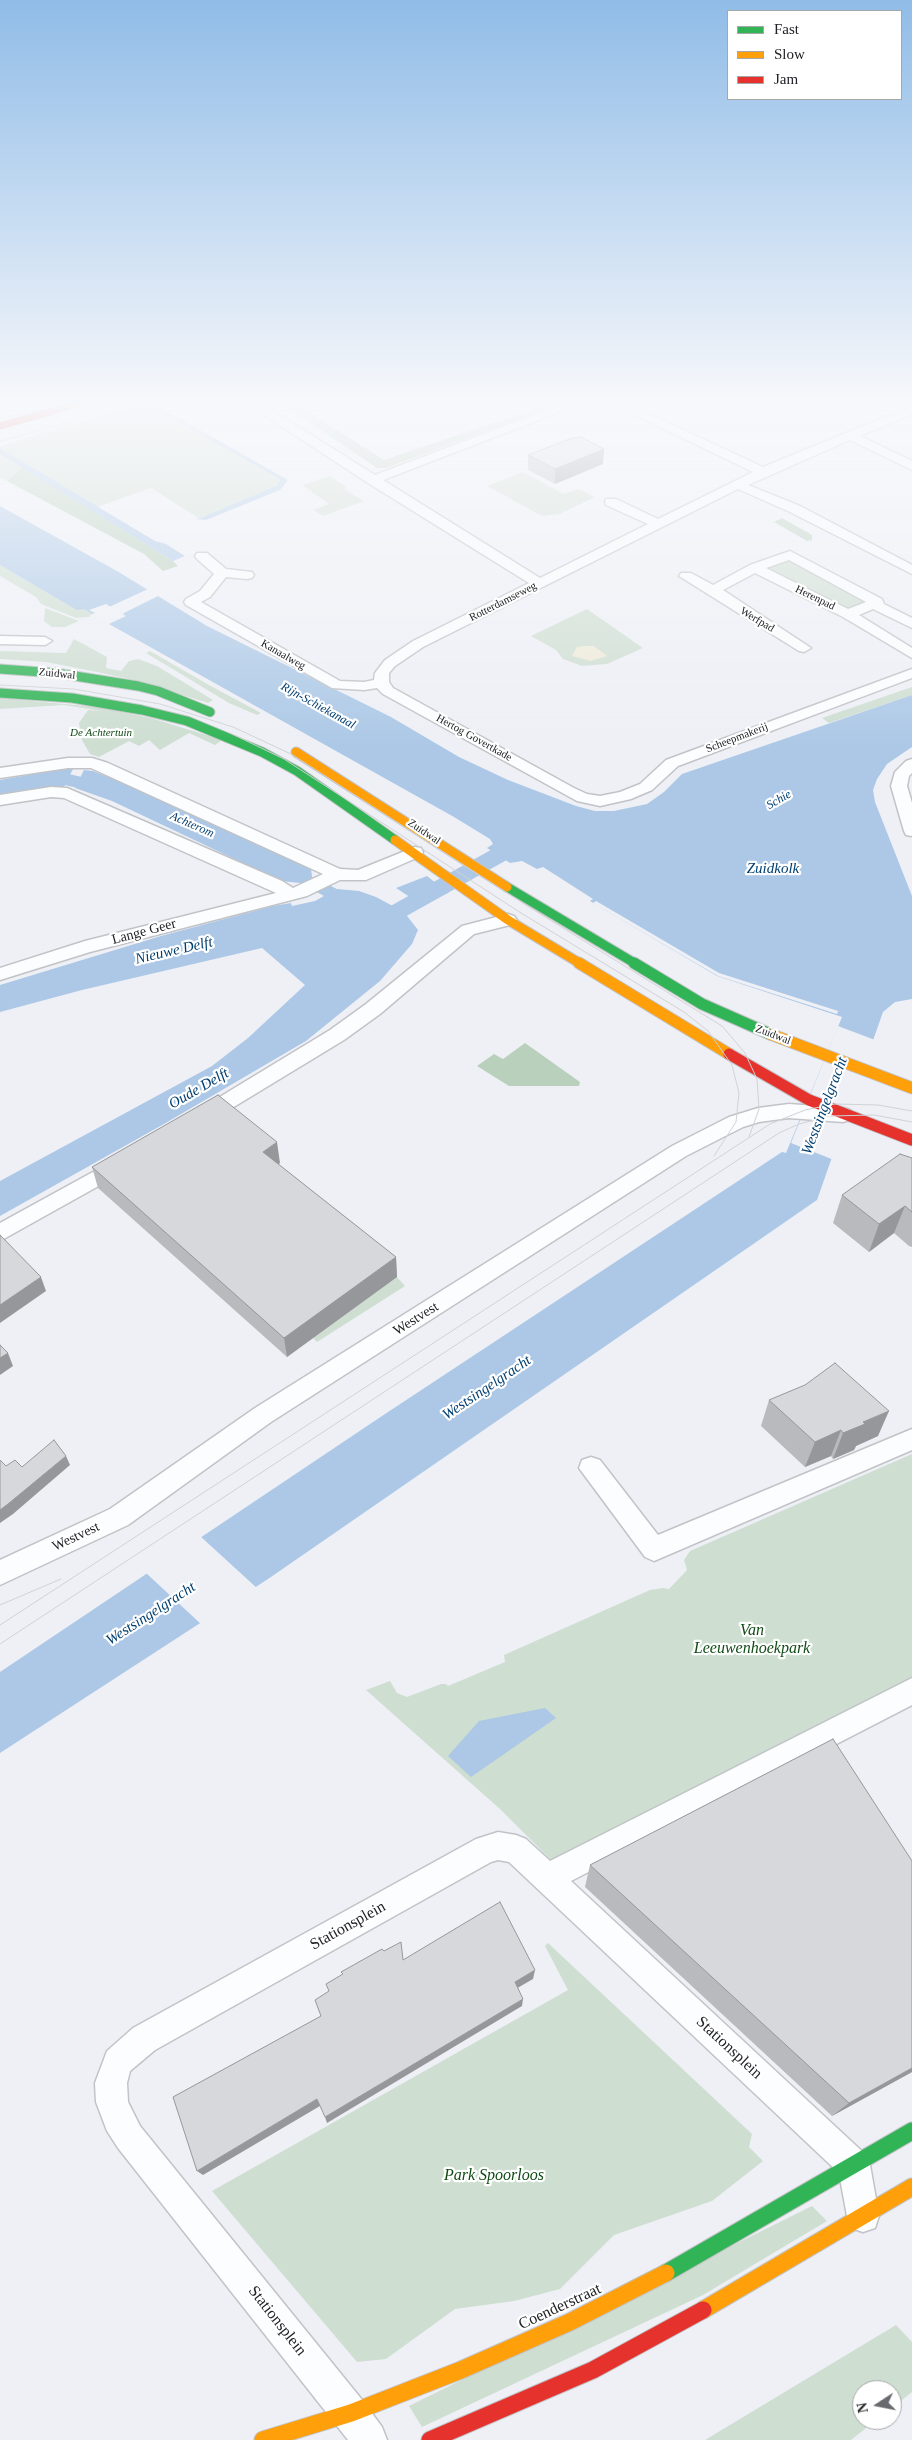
<!DOCTYPE html>
<html>
<head>
<meta charset="utf-8">
<style>
  body { margin:0 }
  #map { position:relative; width:912px; height:2440px; overflow:hidden; background:#eef0f6; font-family:Georgia,serif }
  canvas { display:block }
  .legend { position:absolute; left:727px; top:10px; width:175px; height:90px; box-sizing:border-box; background:#fff; border:1px solid #a6a7a8; margin:0; padding:6px 9px; list-style:none; font-size:15px; color:#212226 }
  .legend li { display:flex; align-items:center; gap:10px; height:25px }
  .legend b { width:25px; border:1px solid #a6a7a8 }
  .north { position:absolute; left:852px; top:2380px; width:50px; height:50px; box-sizing:border-box; background:#fff; border:1px solid #a6a7a8; border-radius:50%; rotate:259deg; font-size:14px; font-weight:700; line-height:20px; text-align:center; color:#212226 }
  .north::after { content:''; display:block; margin:auto; width:18px; height:22px; background:#696a6f; clip-path:polygon(50% 0,100% 100%,50% 72%,0 100%) }
</style>
</head>
<body>
<div id="map">
<canvas width="912" height="2440"></canvas>
<ul class="legend">
<li><b style="height:6px;background:#30b455"></b>Fast</li>
<li><b style="height:6px;background:#ff9f0a"></b>Slow</li>
<li><b style="height:6px;background:#e5322d"></b>Jam</li>
</ul>
<div class="north">N</div>
</div>
<script>
const ctx = document.querySelector('canvas').getContext('2d');
ctx.lineJoin = 'round';
function fillPath(path, color) { ctx.fillStyle = color; ctx.fill(path, 'evenodd'); }
const poly = rows => new Path2D(rows.map(r => 'M' + r).join(''));
function strokePath(path, color, width, dash) { ctx.strokeStyle = color; ctx.lineWidth = width; ctx.lineCap = dash ? 'butt' : 'round'; ctx.setLineDash(dash || []); ctx.stroke(path); }
function label(font, color, halo, rows, align = 'center') {
  ctx.font = font + ' Georgia,serif'; ctx.lineWidth = 4.5; ctx.setLineDash([]); ctx.textBaseline = 'middle'; ctx.strokeStyle = halo; ctx.fillStyle = color; for (const [text, x, y, turn = 0] of rows) {
    ctx.save(); ctx.translate(x, y); ctx.rotate((+turn || 0) * Math.PI / 180); ctx.textAlign = isNaN(turn) ? turn : align; if (halo) ctx.strokeText(text, 0, 0); ctx.fillText(text, 0, 0); ctx.restore();
  }
}
const green = poly([
  [125,405,129,405,0,443,0,440],
  [137,405,147,405,281,479,279,485,200,519,151,488,97,507,0,448,0,446],
  [0,454,23,467,7,481,0,478],
  [523,472,564,494,578,489,595,497,560,514,542,516,487,486],
  [330,476,346,487,344,489,364,501,323,516,313,510,329,504,302,485],
  [792,558,870,602,848,612,768,571,767,567],
  [0,565,77,609,84,609,92,614,89,617,76,618,41,604,36,597,0,576],
  [45,608,79,621,65,627,52,627,44,621],
  [587,609,643,648,607,664,582,666,563,659,556,650,531,636],
  [74,639,107,657,106,668,121,671,129,661,138,659,157,666,213,700,208,703,134,680,97,672,46,662,0,659,0,651,66,653],
  [150,651,209,685,261,713,257,715,229,703,146,653],
  [912,687,912,695,829,723,822,718],
  [0,698,97,707,151,718,222,740,215,745,189,733,160,750,149,740,139,746,129,741,99,757,90,754,82,740,79,723,88,710,101,711,64,705,0,709],
  [397,1277,405,1286,317,1342,313,1338],
  [912,1454,912,1678,554,1863,500,1809,366,1690,390,1681,397,1693,407,1697,441,1684,446,1684,448,1686,505,1662,504,1655,650,1590,663,1588,669,1589,687,1570,684,1560,690,1551],
  [548,1943,752,2134,749,2147,763,2161,712,2201,614,2235,560,2289,514,2301,455,2309,386,2359,357,2362,212,2191,568,1990,545,1946],
  [812,2206,827,2221,703,2295,422,2427,409,2406],
  [896,2325,912,2342,912,2392,892,2408,892,2390,862,2390,862,2420,876,2420,851,2440,705,2440]
]);
const forest = poly([
  [298,405,384,460,546,405,555,406,386,468,377,468,288,408],
  [23,467,173,561,178,566,163,571,144,554,7,481],
  [782,518,812,535,812,540,807,541,774,522],
  [525,1043,580,1082,579,1086,509,1086,477,1066,494,1054,503,1059]
]);
const sand = poly([
  [584,646,594,646,607,656,591,661,572,656,577,647]
]);
const water = poly([
  [147,405,156,405,288,480,280,490,206,520,195,519,201,518,278,485,280,479],
  [0,448,155,541,166,544,185,556,173,561,0,454],
  [0,506,117,571,207,626,391,717,459,757,508,780,576,806,595,811,614,811,647,804,664,792,682,774,912,695,912,747,887,764,877,779,873,790,875,802,912,896,912,999,895,1002,883,1012,817,1200,268,1579,0,1753,0,1672,382,1416,782,1152,786,1153,842,1017,717,976,590,901,593,899,543,867,537,869,522,861,510,863,487,848,493,844,490,839,454,817,109,624,126,616,106,604,89,610,95,613,92,614,84,609,77,610,0,565],
  [67,768,73,769,64,787,0,797,0,780],
  [84,770,93,771,121,782,311,868,312,877,337,889,359,891,376,897,404,912,418,930,412,944,380,981,306,1041,164,1124,0,1216,0,1181,212,1066,248,1038,305,985,262,948,82,990,0,1012,0,985,161,936,273,906,291,903,292,906,315,901,324,896,300,883,281,881,112,801,75,788],
  [427,876,448,893,422,905,396,888],
  [545,1708,556,1718,471,1777,448,1756,479,1721]
]);
const pier = poly([
  [148,589,160,595,122,614,109,607],
  [596,901,719,973,838,1011,837,1014,718,976,593,903],
  [838,1026,875,1040,834,1160,791,1143],
  [200,1536,258,1589,202,1625,146,1573]
]);
const canal = poly([
  [60,772,121,786,124,790,121,794,114,796,60,784,0,794,0,782,60,772],
  [531,830,539,832,542,837,539,842,376,933,368,936,360,933,356,928,360,923,523,832,531,830]
]);
const street = poly([
  [249,405,263,405,375,475,561,405,578,405,383,480,540,578,648,524,606,505,605,502,606,499,616,499,658,519,753,472,614,405,630,405,763,467,912,406,912,414,860,436,912,461,912,470,850,440,748,485,800,506,912,565,912,574,790,512,738,489,423,647,395,666,389,673,389,682,393,688,574,788,587,794,600,796,620,792,640,784,666,760,912,669,912,678,678,766,652,790,631,799,600,806,577,801,383,694,377,688,364,690,332,688,186,605,184,602,186,599,200,591,214,574,197,559,195,556,197,553,207,553,226,569,252,572,254,575,252,578,247,579,226,577,210,597,201,602,340,681,364,682,374,680,375,673,385,660,413,641,529,583,368,483,249,405],
  [790,551,882,599,884,604,912,618,912,628,873,609,859,615,912,648,912,658,843,617,755,573,723,590,811,648,804,652,799,651,679,576,681,573,691,573,713,585,750,565,790,551],
  [789,560,866,602,848,609,766,568,789,560],
  [0,636,45,637,52,641,45,645,0,644,0,636],
  [68,758,92,758,108,763,340,869,358,870,415,847,421,848,423,852,421,856,366,880,340,880,307,896,90,952,0,980,0,968,85,941,276,893,64,798,51,797,0,805,0,795,51,787,67,788,282,881,293,888,323,874,91,768,68,768,0,778,0,768,68,758],
  [912,759,912,773,909,776,907,786,912,803,912,836,906,835,904,831,891,786,895,772,906,761,912,759],
  [508,914,514,916,517,920,514,924,474,934,380,1014,344,1040,209,1122,202,1124,195,1122,192,1117,195,1112,330,1030,366,1004,462,926,508,914],
  [789,1104,843,1108,850,1110,853,1115,850,1120,843,1122,789,1118,759,1122,743,1127,686,1156,271,1422,128,1525,0,1585,0,1560,110,1509,255,1408,672,1146,729,1117,758,1108,789,1104],
  [122,1156,129,1159,132,1164,129,1169,0,1241,0,1223,122,1156],
  [912,1429,912,1450,654,1561,645,1557,579,1468,582,1460,591,1457,600,1460,658,1535,912,1429],
  [912,1678,912,1705,571,1881,865,2154,870,2165,879,2216,875,2228,863,2232,851,2228,847,2216,839,2173,509,1862,498,1860,491,1862,155,2050,130,2071,127,2083,128,2102,140,2126,363,2401,382,2427,387,2440,348,2440,118,2148,107,2131,96,2102,95,2083,107,2051,133,2028,476,1839,498,1832,516,1835,526,1839,550,1861,912,1678]
]);
const fastFar2 = poly([
  [0,669,56,673,138,686,158,691,210,712],
  [0,693,72,698,142,710,187,721,262,752,297,771,395,840],
  [507,887,636,964]
]);
const fastFar1 = poly([
  [634,963,702,1004,770,1034]
]);
const fast = poly([
  [666,2273,912,2131]
]);
const slowFar2 = poly([
  [296,752,507,887],
  [395,840,508,920,581,964]
]);
const slowFar1 = poly([
  [579,963,729,1054],
  [770,1034,912,1088]
]);
const slow = poly([
  [703,2310,912,2187],
  [263,2440,351,2413,461,2370,570,2322,666,2273]
]);
const jamFar2 = poly([
  [0,426,74,405]
]);
const jamFar1 = poly([
  [729,1054,809,1100,912,1140]
]);
const jam = poly([
  [430,2440,593,2370,703,2310]
]);
const tram = poly([
  [0,420,52,405],
  [0,685,74,689,160,704,233,727,291,754,529,907,722,1026,745,1053,757,1079,759,1109,749,1137],
  [230,733,284,759,521,913,684,1012,708,1031,732,1065,739,1093,736,1122,714,1156],
  [0,1605,61,1579],
  [0,1625,770,1124,805,1110,835,1104,878,1105,912,1111],
  [0,1644,779,1133,799,1124,830,1116,874,1115,912,1122]
]);
const wall = poly([
  [528,455,603,464,555,484,528,470],
  [912,1158,912,1247,909,1246,894,1233,869,1252,833,1223,842,1195],
  [280,1163,278,1164,396,1257,397,1277,287,1357,98,1188,92,1167],
  [769,1400,878,1436,856,1446,854,1450,833,1459,831,1456,805,1467,761,1426],
  [590,1865,912,2072,832,2116,585,1887]
]);
const shadedWall = poly([
  [604,449,603,464,555,484,555,469],
  [277,1142,280,1163,266,1173,263,1152],
  [905,1206,894,1233,869,1252,879,1224],
  [396,1257,397,1277,287,1357,284,1338],
  [41,1277,46,1291,0,1323,0,1305],
  [8,1353,13,1366,0,1375,0,1358],
  [889,1411,878,1436,856,1446,854,1450,833,1459,843,1433,863,1422],
  [841,1430,831,1456,805,1467,815,1442],
  [66,1456,70,1465,13,1514,0,1523,0,1510],
  [535,1970,533,1979,514,1990,515,1982],
  [523,1999,522,2006,327,2123,325,2117],
  [912,2068,912,2072,832,2116,849,2103],
  [317,2099,320,2106,203,2175,197,2171]
]);
const building = poly([
  [581,437,604,449,555,469,528,455,572,438,581,437],
  [218,1095,277,1142,263,1152,396,1257,284,1338,92,1167,218,1095],
  [900,1154,912,1158,912,1212,905,1206,879,1224,842,1195,900,1154],
  [0,1235,41,1277,0,1305,0,1235],
  [0,1345,8,1353,0,1358,0,1345],
  [835,1363,889,1411,863,1422,865,1424,843,1433,841,1430,815,1442,769,1400,805,1385,835,1363],
  [54,1440,66,1456,8,1504,0,1510,0,1460,6,1466,15,1460,22,1467,54,1440],
  [833,1739,912,1861,912,2068,849,2103,590,1865,833,1739],
  [500,1902,535,1970,515,1982,523,1999,325,2117,317,2099,197,2171,173,2097,321,2016,315,2000,329,1991,326,1984,343,1974,341,1972,382,1949,384,1951,401,1942,403,1960,500,1902]
]);
const farStreetnames = [
  ["Herenpad",815,598,26],
  ["Rotterdamseweg",503,602,-27],
  ["Werfpad",757,620,31],
  ["Kanaalweg",283,655,30],
  ["Zuidwal",57,674,6],
  ["Hertog Govertkade",474,738,29],
  ["Scheepmakerij",737,738,-21],
  ["Zuidwal",424,832,34],
  ["Zuidwal",773,1035,21]
];
const farParknames = [
  ["De Achtertuin",101,733]
];
const farWaternames = [
  ["Rijn-Schiekanaal",318,706,29],
  ["Schie",779,800,-30],
  ["Achterom",192,825,24]
];
const streetNames = [
  ["Lange Geer",144,932,-15],
  ["Westvest",416,1319,-32],
  ["Westvest",76,1537,-25]
];
const waterNames = [
  ["Zuidkolk",773,869],
  ["Nieuwe Delft",174,951,-13],
  ["Oude Delft",199,1089,-30],
  ["Westsingelgracht",825,1106,-69],
  ["Westsingelgracht",487,1388,-34],
  ["Westsingelgracht",151,1614,-33]
];
const nearParknames = [
  ["Van",752,1631],
  ["Leeuwenhoekpark",752,1649],
  ["Park Spoorloos",494,2176]
];
const nearStreetnames = [
  ["Stationsplein",348,1926,-29],
  ["Stationsplein",729,2048,43],
  ["Coenderstraat",560,2307,-25],
  ["Stationsplein",277,2321,52]
];
fillPath(green, '#ceded1');
fillPath(forest, '#b9d0bc');
fillPath(sand, '#efead8');
fillPath(water, '#acc8e6');
fillPath(pier, '#eef0f6');
fillPath(canal, '#acc8e6');
strokePath(street, '#c1c3c7', 3);
strokePath(fastFar2, '#c1c3c7', 11);
strokePath(fastFar1, '#c1c3c7', 13);
strokePath(fast, '#c1c3c7', 19);
strokePath(slowFar2, '#c1c3c7', 11);
strokePath(slowFar1, '#c1c3c7', 13);
strokePath(slow, '#c1c3c7', 19);
strokePath(jamFar2, '#c1c3c7', 8);
strokePath(jamFar1, '#c1c3c7', 13);
strokePath(jam, '#c1c3c7', 19);
fillPath(street, '#fcfdfe');
strokePath(fastFar2, '#30b455', 9);
strokePath(fastFar1, '#30b455', 11);
strokePath(fast, '#30b455', 17);
strokePath(slowFar2, '#ff9f0a', 9);
strokePath(slowFar1, '#ff9f0a', 11);
strokePath(slow, '#ff9f0a', 17);
strokePath(jamFar2, '#e5322d', 7);
strokePath(jamFar1, '#e5322d', 11);
strokePath(jam, '#e5322d', 17);
strokePath(tram, '#d1d2d4', 1);
fillPath(wall, '#b8babd');
fillPath(shadedWall, '#96979a');
fillPath(building, '#d6d8dc');
strokePath(building, '#96979a', 1);
const sky = ctx.createLinearGradient(0, 0, 0, 747);
sky.addColorStop(0, '#90bce7');
sky.addColorStop(0.54, '#f7f8fb');
sky.addColorStop(1, '#f7f8fb00');
ctx.fillStyle = sky;
ctx.fillRect(0, 0, 912, 747);
label('11px', '#212226', '#fff', farStreetnames);
label('italic 11px', '#114b16', '#fff', farParknames);
label('italic 12px', '#013f70', '#fff', farWaternames);
label('14px', '#212226', '#fff', streetNames);
label('italic 15px', '#013f70', '#fff', waterNames);
label('italic 16px', '#114b16', '#fff', nearParknames);
label('16px', '#212226', '#fff', nearStreetnames);
</script>
</body>
</html>
